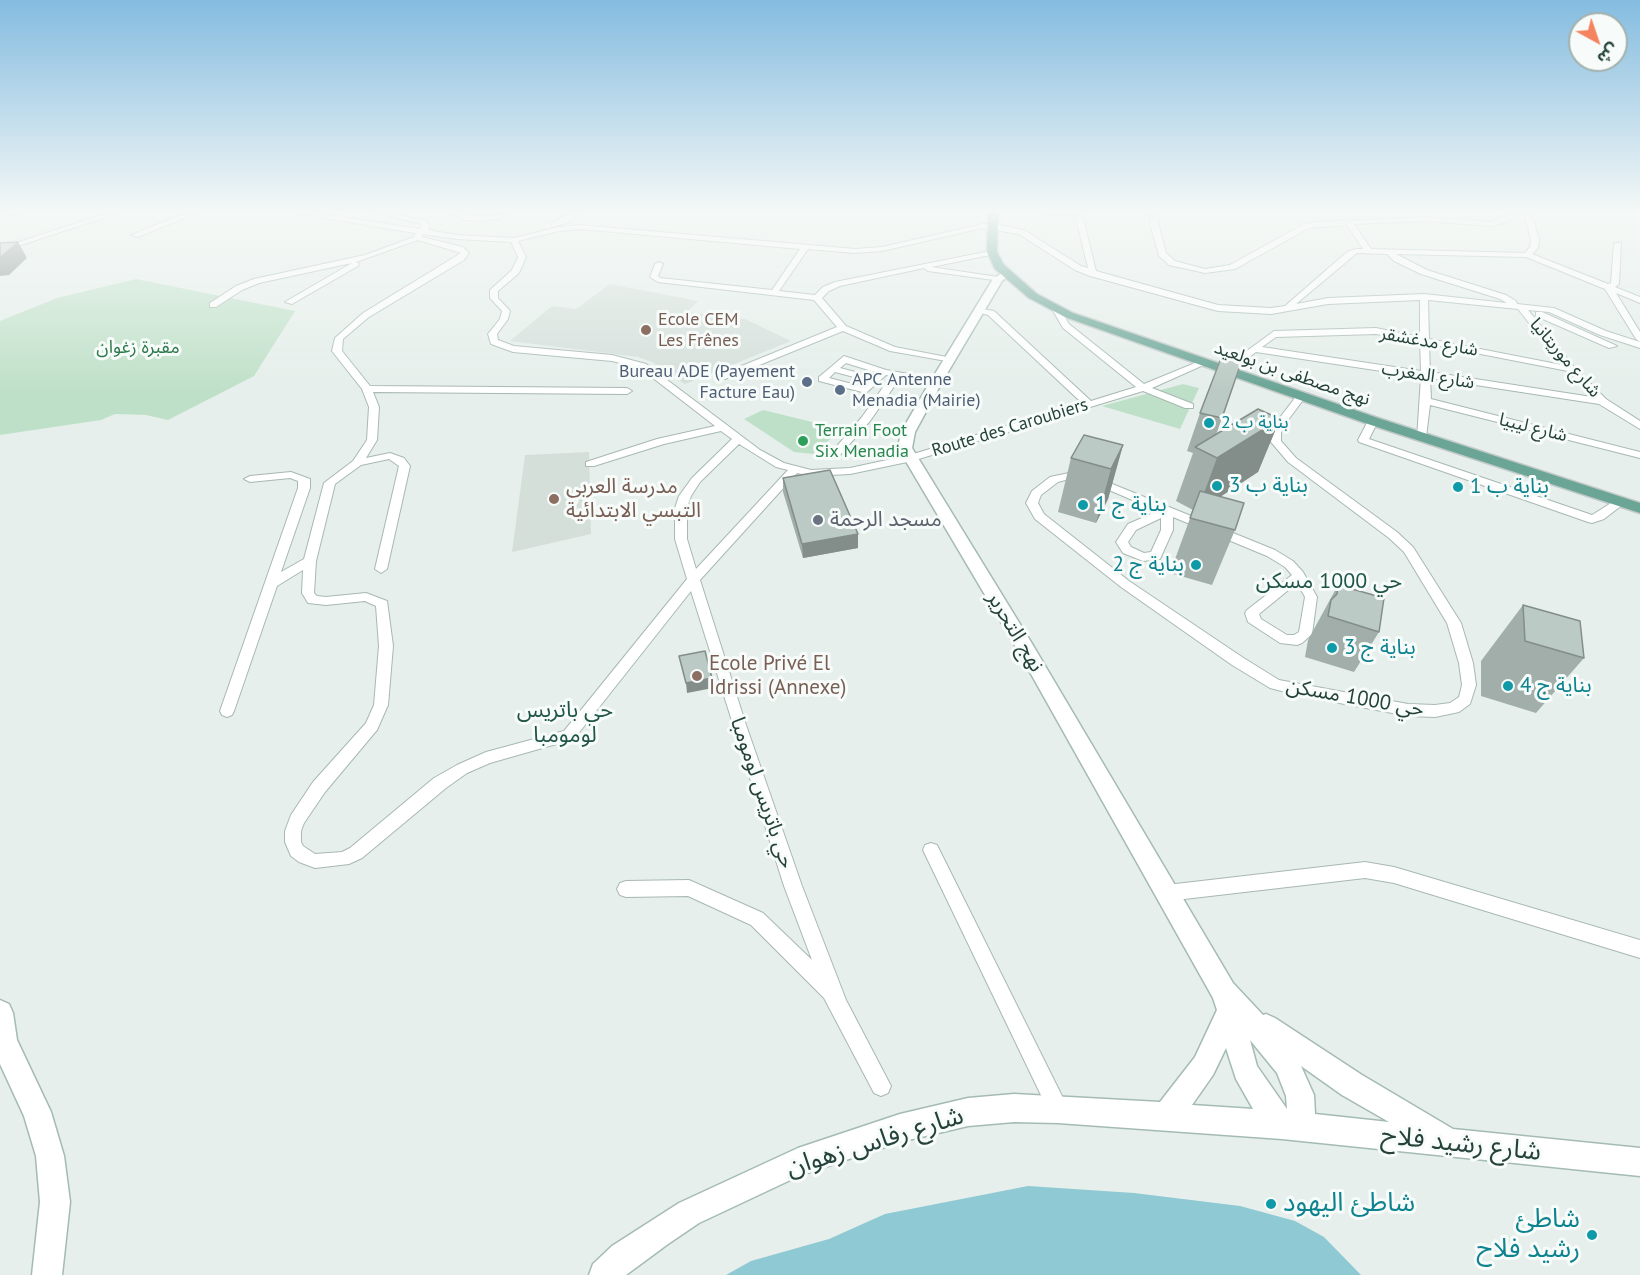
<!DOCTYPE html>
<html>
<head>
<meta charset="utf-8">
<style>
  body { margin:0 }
  #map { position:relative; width:1640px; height:1275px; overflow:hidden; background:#e6efeb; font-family:"PT Sans","Noto Sans Arabic",sans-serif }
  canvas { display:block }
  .north { position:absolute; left:1568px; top:12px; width:60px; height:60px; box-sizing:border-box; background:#f7fbf9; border:2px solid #a3b1ad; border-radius:50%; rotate:140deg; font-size:16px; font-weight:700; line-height:24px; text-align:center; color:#24423a }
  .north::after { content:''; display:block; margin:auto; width:21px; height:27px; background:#f4845f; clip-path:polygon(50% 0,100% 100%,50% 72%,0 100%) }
</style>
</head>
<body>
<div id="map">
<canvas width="1640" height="1275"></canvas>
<div class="north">ش</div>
</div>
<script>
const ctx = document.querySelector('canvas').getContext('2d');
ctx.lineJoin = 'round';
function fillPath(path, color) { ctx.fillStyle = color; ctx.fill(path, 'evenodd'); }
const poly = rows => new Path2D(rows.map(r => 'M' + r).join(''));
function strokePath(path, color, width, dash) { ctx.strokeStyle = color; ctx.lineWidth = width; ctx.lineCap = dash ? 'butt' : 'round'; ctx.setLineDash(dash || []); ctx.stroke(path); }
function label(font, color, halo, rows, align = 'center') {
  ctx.font = font + ' "PT Sans","Noto Sans Arabic",sans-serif'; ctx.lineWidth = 6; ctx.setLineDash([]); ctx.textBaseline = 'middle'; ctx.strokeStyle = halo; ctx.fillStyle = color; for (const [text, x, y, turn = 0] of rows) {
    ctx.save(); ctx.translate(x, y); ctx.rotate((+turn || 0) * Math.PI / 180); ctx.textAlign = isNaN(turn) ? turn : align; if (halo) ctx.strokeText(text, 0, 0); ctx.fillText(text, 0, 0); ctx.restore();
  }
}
const built = poly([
  [610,284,698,301,687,312,745,319,791,341,685,384,652,362,638,357,510,341,552,306,576,309],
  [589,452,591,534,512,552,525,455]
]);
const green = poly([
  [136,279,295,311,254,376,168,420,146,415,115,414,101,420,0,435,0,321,57,298],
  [1183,384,1199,388,1180,429,1102,406],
  [763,410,841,429,814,454,794,452,744,419]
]);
const water = poly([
  [1028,1186,1134,1193,1240,1206,1295,1221,1324,1237,1361,1275,726,1275,751,1261,829,1239,885,1214]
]);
const street = poly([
  [12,212,25,212,0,218,0,214,12,212],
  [111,212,121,212,0,252,0,248,111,212],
  [189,212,199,212,138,237,131,235,189,212],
  [296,212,310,212,419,229,422,227,421,224,374,212,385,212,427,221,430,228,428,230,457,235,514,238,559,227,580,225,855,249,882,247,983,224,993,224,1024,230,1081,266,1088,268,1075,214,1045,214,1041,212,1083,212,1082,214,1096,271,1218,305,1271,308,1285,306,1347,252,1355,249,1363,249,1347,225,1309,228,1235,269,1205,273,1169,265,1159,256,1150,223,1152,212,1159,212,1158,223,1166,253,1175,261,1205,269,1230,265,1304,224,1316,222,1425,217,1491,222,1512,212,1520,212,1504,223,1492,226,1425,221,1354,224,1371,249,1525,253,1530,247,1531,240,1524,212,1531,212,1539,240,1538,248,1532,254,1608,284,1611,283,1614,244,1621,242,1619,284,1615,287,1640,297,1640,303,1616,293,1640,332,1640,342,1636,339,1605,289,1526,257,1396,254,1427,270,1506,295,1516,301,1517,304,1554,308,1606,331,1640,342,1640,348,1600,335,1549,312,1528,310,1574,367,1606,399,1640,421,1640,429,1599,404,1430,378,1431,399,1640,452,1640,458,1430,405,1426,437,1425,439,1417,439,1421,377,1256,352,1233,369,1225,367,1274,331,1376,328,1420,337,1420,300,1328,304,1271,314,1218,311,1090,276,1075,270,1019,234,983,228,882,251,855,253,808,249,779,291,815,295,823,287,835,282,995,250,995,254,931,267,998,277,1002,279,1001,281,928,271,924,268,840,286,829,291,822,298,846,326,895,347,952,358,952,362,890,351,843,331,725,379,722,378,722,374,837,327,814,300,658,282,650,277,655,264,659,262,663,264,658,276,660,278,772,290,800,249,580,229,559,231,518,241,526,257,519,273,498,291,498,298,510,311,508,319,497,334,498,340,514,346,612,355,646,364,760,450,784,463,811,470,850,468,910,455,1082,403,988,315,977,312,977,308,994,311,1091,401,1136,387,1063,328,1052,309,1053,307,1059,307,1069,324,1144,384,1200,361,1208,363,1152,388,1193,404,1193,408,1185,408,1143,391,912,461,850,474,811,476,797,473,700,580,746,725,802,886,846,1000,891,1086,888,1093,881,1096,874,1093,824,998,751,925,688,896,626,897,620,895,617,889,620,883,626,881,689,880,763,913,812,960,784,886,691,591,574,739,490,763,467,773,446,788,362,858,349,864,315,868,299,862,291,856,285,842,285,831,291,815,313,782,366,723,374,705,379,646,376,606,365,601,326,605,308,603,302,593,303,570,277,586,234,711,232,715,227,717,222,715,220,711,298,488,298,481,290,478,250,482,244,479,250,476,291,472,310,479,310,488,281,572,304,559,324,483,353,461,367,440,369,407,362,389,332,351,335,338,363,313,461,253,418,240,356,262,359,264,358,266,292,304,285,302,352,263,259,283,242,290,216,307,210,307,210,303,236,286,254,279,365,255,414,237,415,233,299,214,296,212],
  [422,234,457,239,511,242,518,257,512,270,490,290,490,298,502,311,500,319,488,334,491,344,513,352,612,361,640,368,715,426,657,439,586,462,586,466,594,466,664,444,721,431,732,439,692,478,679,496,675,508,675,539,687,579,564,731,486,752,457,765,434,778,350,848,342,852,315,854,303,846,301,842,301,831,304,823,325,792,377,730,388,705,393,646,387,601,366,593,326,597,317,596,314,593,316,561,335,484,361,465,389,459,399,466,375,569,381,573,387,569,410,466,404,458,390,453,366,458,377,440,379,407,373,392,627,394,632,391,627,388,370,386,342,351,343,339,369,317,464,260,469,253,463,247,422,237,422,234],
  [1357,253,1387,254,1394,261,1421,274,1500,299,1507,303,1424,294,1328,298,1296,304,1357,253],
  [1428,300,1518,309,1562,365,1429,339,1428,300],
  [1376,334,1420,342,1421,371,1262,347,1276,337,1376,334],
  [1429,344,1568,371,1592,397,1430,372,1429,344],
  [739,444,776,467,788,470,696,569,687,539,687,508,691,496,700,482,739,444],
  [448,212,458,212,479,217,511,212,499,219,479,221,465,220,448,212],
  [571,212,579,212,567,223,552,227,552,223,571,212],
  [1536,312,1542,312,1617,346,1609,348,1536,316,1536,312],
  [844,356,886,370,936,379,941,382,936,385,900,378,870,421,840,455,836,456,831,453,862,417,891,376,886,375,866,393,819,381,819,377,844,356],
  [846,363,878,373,874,377,840,368,846,363],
  [835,372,869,381,864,387,829,378,835,372],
  [1301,393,1306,396,1285,424,1281,433,1281,441,1296,458,1397,532,1413,547,1461,623,1473,663,1476,685,1470,704,1459,712,1435,717,1408,716,1297,695,1270,688,1232,665,1121,587,1035,519,1026,503,1032,491,1050,477,1069,473,1090,475,1275,550,1293,561,1303,572,1317,597,1312,634,1302,643,1297,645,1280,643,1248,622,1245,613,1247,610,1292,575,1285,567,1267,556,1173,517,1173,530,1160,559,1143,561,1123,553,1116,542,1128,524,1158,511,1088,481,1069,479,1058,482,1041,495,1038,503,1044,514,1129,581,1242,657,1279,680,1408,704,1435,705,1450,703,1459,697,1462,685,1459,663,1447,623,1404,552,1389,538,1288,462,1271,442,1271,433,1275,424,1298,394,1301,393],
  [1161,518,1161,530,1151,552,1144,553,1131,547,1128,542,1136,530,1161,518],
  [1297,583,1305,597,1299,632,1294,635,1287,635,1261,619,1259,614,1297,583],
  [1373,418,1378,421,1369,439,1592,515,1616,500,1624,500,1626,502,1604,519,1592,523,1588,522,1359,442,1358,440,1368,421,1373,418],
  [931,843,937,845,1065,1102,1068,1109,1065,1116,1058,1119,1051,1116,923,850,925,845,931,843],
  [1365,862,1394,867,1640,940,1640,958,1394,883,1365,878,1167,901,1161,899,1158,893,1161,887,1167,885,1365,862]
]);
const secondary = poly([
  [1005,271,1010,274,1002,281,942,382,915,432,912,448,1031,642,1233,983,1263,1015,1266,1014,1275,1018,1362,1075,1453,1129,1640,1148,1640,1176,1282,1139,1058,1123,1014,1122,968,1126,900,1142,801,1175,699,1223,668,1244,626,1275,589,1275,593,1264,612,1246,679,1203,798,1148,900,1114,968,1098,1014,1094,1160,1102,1195,1057,1217,1010,1213,998,1017,649,898,448,901,432,930,382,993,279,1005,271],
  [1250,1040,1277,1073,1286,1096,1287,1109,1257,1066,1250,1040],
  [1226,1048,1236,1079,1253,1109,1192,1105,1213,1075,1226,1048],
  [1301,1066,1342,1095,1389,1122,1315,1114,1314,1095,1301,1066],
  [0,1000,9,1004,13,1013,17,1040,51,1112,64,1156,70,1202,62,1275,32,1275,40,1202,36,1156,24,1116,0,1064,0,1000]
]);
const primary = poly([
  [988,212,998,212,997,252,1004,265,1037,294,1073,313,1378,418,1640,503,1640,513,1368,424,1065,317,1029,298,995,269,987,252,988,212]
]);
const wall = poly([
  [1243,357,1216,435,1280,419,1258,472,1220,497,1235,530,1212,585,1170,573,1193,510,1176,501,1193,453,1187,451,1200,413],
  [1123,445,1108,499,1096,523,1058,512,1071,458],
  [783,478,858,548,803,558,783,492],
  [1338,585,1379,632,1354,672,1305,657,1308,640],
  [1523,605,1584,658,1536,713,1481,696,1481,661]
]);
const shadedWall = poly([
  [18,242,27,258,9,275,0,276,0,258],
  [1280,419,1258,472,1197,512,1217,458],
  [1123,445,1108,499,1096,523,1111,469],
  [858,534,858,548,803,558,802,544],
  [712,678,713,688,687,693,686,683]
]);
const building = poly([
  [18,242,0,258,0,243,18,242],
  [1223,353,1243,357,1222,418,1200,413,1223,353],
  [1258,409,1280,419,1217,458,1195,447,1258,409],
  [1084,435,1123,445,1111,469,1071,458,1084,435],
  [830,470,858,534,802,544,783,478,830,470],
  [1200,491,1244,503,1235,530,1190,518,1200,491],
  [1338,585,1384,598,1379,632,1328,616,1331,600,1337,594,1338,585],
  [1523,605,1580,621,1584,658,1525,641,1523,605],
  [705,651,712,678,686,683,679,656,705,651]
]);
const markers = [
  [646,330,6,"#8d6e63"],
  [807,382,6,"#5c6f8a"],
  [840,390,6,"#5c6f8a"],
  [1209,423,6,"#0f9aa8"],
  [803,441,6,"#2e9e5b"],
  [1217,486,6,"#0f9aa8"],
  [1458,487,6,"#0f9aa8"],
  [554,499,6,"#8d6e63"],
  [1083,505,6,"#0f9aa8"],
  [818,520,6,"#6b7280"],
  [1196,565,6,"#0f9aa8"],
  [1332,648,6,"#0f9aa8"],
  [697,676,6,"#8d6e63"],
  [1508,686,6,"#0f9aa8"],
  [1271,1204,6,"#0f9aa8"],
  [1592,1235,6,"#0f9aa8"]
];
const farEducationnames = [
  ["Ecole CEM",658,320],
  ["Les Frênes",658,341]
];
const farStreetnames = [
  ["شارع مدغشقر",1429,342,10],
  ["شارع موريتانيا",1565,358,49],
  ["نهج مصطفى بن بولعيد",1292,374,19],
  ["شارع المغرب",1428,376,9],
  ["Route des Caroubiers",1010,428,-17],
  ["شارع ليبيا",1533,428,14]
];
const farParknames = [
  ["مقبرة زغوان",138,348]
];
const farServicenames = [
  ["Bureau ADE (Payement",795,372],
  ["Facture Eau)",795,393],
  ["APC Antenne",852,380,"left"],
  ["Menadia (Mairie)",852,401,"left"]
];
const farCulturenames = [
  ["بناية ب 2",1221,423]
];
const farLeisurenames = [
  ["Terrain Foot",815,431],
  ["Six Menadia",815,452]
];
const cultureNames = [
  ["بناية ب 3",1229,486],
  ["بناية ب 1",1470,487],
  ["بناية ج 1",1095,505],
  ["بناية ج 2",1184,565,"right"],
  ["بناية ج 3",1344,648],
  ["بناية ج 4",1520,686]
];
const educationNames = [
  ["مدرسة العربي",566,487],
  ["التبسي الابتدائية",566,511],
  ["Ecole Privé El",709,664],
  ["Idrissi (Annexe)",709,688]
];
const worshipNames = [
  ["مسجد الرحمة",830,520]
];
const streetNames = [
  ["نهج التحرير",1015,632,59],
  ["حي 1000 مسكن",1355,698,10],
  ["حي باتريس لومومبا",762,793,71]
];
const neighbourhoodNames = [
  ["حي 1000 مسكن",1329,582],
  ["حي باتريس",565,711],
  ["لومومبا",565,736]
];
const nearStreetnames = [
  ["شارع رفاس زهوان",875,1142,-17],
  ["شارع رشيد فلاح",1461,1144,6]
];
const nearCulturenames = [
  ["شاطئ اليهود",1283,1204],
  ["شاطئ",1580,1220,"right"],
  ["رشيد فلاح",1580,1250,"right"]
];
fillPath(built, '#d4dfda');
fillPath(green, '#bfe0c8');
fillPath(water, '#8ec9d4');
strokePath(street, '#a8b8b2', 2);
strokePath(secondary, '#a4bbb3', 3);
strokePath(primary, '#c2cac8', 3);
fillPath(street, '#fff');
fillPath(secondary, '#fff');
fillPath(primary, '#6aa596');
fillPath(wall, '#a1aea9');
fillPath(shadedWall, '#838d89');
fillPath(building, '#bbcac4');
strokePath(building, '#838d89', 1.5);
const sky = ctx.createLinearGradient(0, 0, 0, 390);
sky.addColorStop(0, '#84bce0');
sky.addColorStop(0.54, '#f4f8f6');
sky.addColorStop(1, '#f4f8f600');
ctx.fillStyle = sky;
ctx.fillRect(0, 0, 1640, 390);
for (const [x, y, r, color] of markers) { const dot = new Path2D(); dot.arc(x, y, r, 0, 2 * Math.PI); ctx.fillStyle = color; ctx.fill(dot); strokePath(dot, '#f7fbf9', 2); }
label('18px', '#785e54', '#f7fbf9', farEducationnames, 'left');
label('18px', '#24423a', '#f7fbf9', farStreetnames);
label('18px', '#2d7a4b', '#f7fbf9', farParknames);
label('18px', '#4e5e75', '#f7fbf9', farServicenames, 'right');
label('18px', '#0d838f', '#f7fbf9', farCulturenames, 'left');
label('18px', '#27864d', '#f7fbf9', farLeisurenames, 'left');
label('21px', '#0d838f', '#f7fbf9', cultureNames, 'left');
label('21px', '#785e54', '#f7fbf9', educationNames, 'left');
label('21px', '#5b616d', '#f7fbf9', worshipNames, 'left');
label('21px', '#24423a', '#f7fbf9', streetNames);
label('22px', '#1f5548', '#f7fbf9', neighbourhoodNames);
label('26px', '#24423a', '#f7fbf9', nearStreetnames);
label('26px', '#0d838f', '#f7fbf9', nearCulturenames, 'left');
</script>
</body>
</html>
